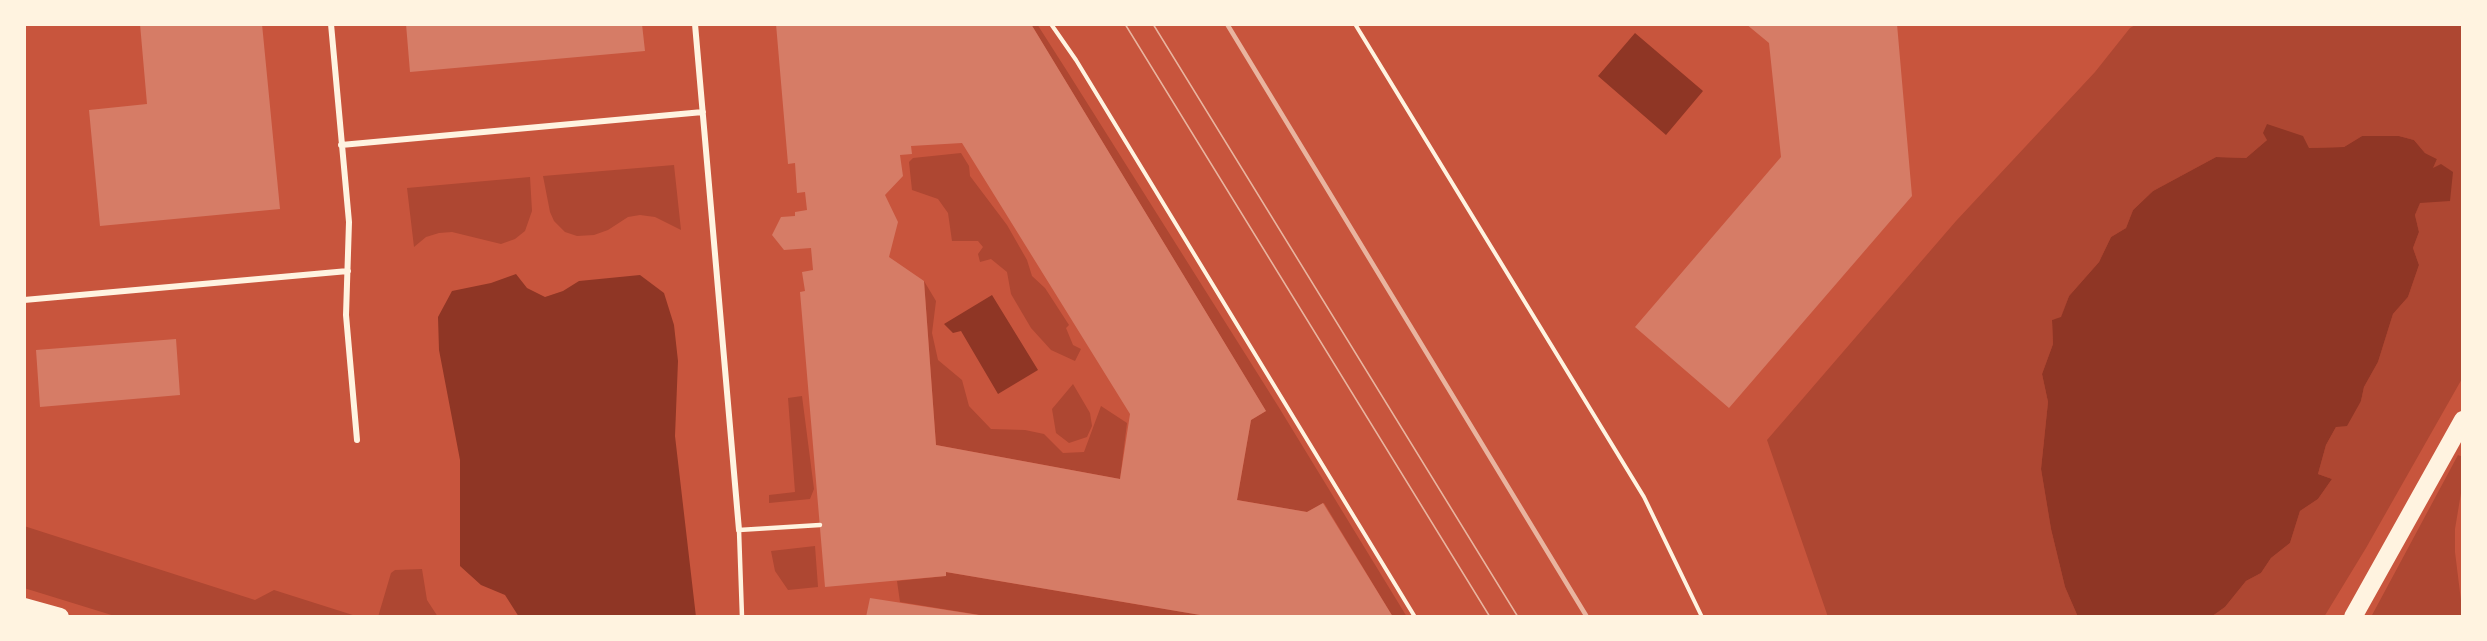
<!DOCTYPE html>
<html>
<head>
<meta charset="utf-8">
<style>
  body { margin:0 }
  #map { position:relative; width:2487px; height:641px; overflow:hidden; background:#c8553d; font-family:"Public Sans",sans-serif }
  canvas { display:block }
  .frame { position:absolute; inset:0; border:26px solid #fff3e0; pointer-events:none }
</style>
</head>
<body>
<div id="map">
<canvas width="2487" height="641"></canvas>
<div class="frame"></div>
</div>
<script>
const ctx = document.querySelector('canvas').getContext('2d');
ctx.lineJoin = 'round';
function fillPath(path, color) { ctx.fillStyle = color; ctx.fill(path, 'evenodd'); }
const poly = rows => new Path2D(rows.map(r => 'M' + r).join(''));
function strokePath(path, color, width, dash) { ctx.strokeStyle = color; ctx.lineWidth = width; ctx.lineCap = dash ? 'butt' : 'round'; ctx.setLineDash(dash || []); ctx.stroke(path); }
const green = poly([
  [1031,24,1037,24,1067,71,1278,406,1407,617,1393,617,1324,503,1307,512,1237,500,1251,420,1266,411],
  [2137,24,2463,24,2463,377,2366,548,2324,617,2211,617,2225,607,2246,581,2261,573,2271,558,2290,543,2300,511,2318,499,2332,479,2318,474,2326,445,2336,427,2361,401,2364,387,2378,362,2393,314,2408,297,2419,265,2413,248,2419,232,2415,215,2420,202,2450,200,2432,169,2437,159,2425,153,2414,140,2399,136,2362,136,2344,147,2308,148,2267,140,2246,158,2216,157,2153,191,2133,210,2126,228,2111,237,2099,262,2069,296,2061,318,2052,320,2053,344,2042,374,2048,402,2041,469,2051,529,2065,587,2078,617,1828,617,1767,440,1956,221,2095,72,2130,28],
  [961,153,969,166,970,176,1007,225,1027,260,1032,276,1045,288,1069,325,1066,328,1073,345,1081,349,1075,361,1051,350,1031,328,1011,294,1007,272,991,259,980,262,978,254,983,247,978,241,952,241,948,213,938,199,912,190,909,162,913,158],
  [674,165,681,230,655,217,640,215,628,217,608,230,594,235,577,236,565,232,554,221,550,212,543,176],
  [530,177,532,211,525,231,515,239,501,244,452,232,439,233,426,237,414,247,407,188],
  [924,281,936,301,932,333,938,360,962,380,969,406,991,429,1025,430,1044,434,1063,453,1084,452,1101,406,1127,423,1120,479,936,445],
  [1073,384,1090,413,1092,426,1087,437,1069,443,1056,433,1052,409],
  [802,396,814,489,810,499,769,503,769,495,795,492,788,398],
  [2458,455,2463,457,2463,481,2455,529,2455,552,2463,617,2371,617],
  [24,526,255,600,274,590,359,617,118,617,24,588],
  [815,546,818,587,788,590,775,571,771,551],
  [422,569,427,600,438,617,378,617,391,573,395,570],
  [946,572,1212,617,993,617,900,602,897,581,946,576]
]);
const water = poly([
  [1635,33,1703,91,1666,135,1598,76],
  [2267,124,2303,136,2309,148,2344,147,2362,136,2399,136,2414,140,2425,153,2437,159,2433,168,2441,164,2453,172,2450,201,2420,203,2415,215,2419,232,2413,248,2419,265,2408,297,2393,314,2378,362,2364,387,2361,401,2347,426,2336,427,2326,445,2318,474,2332,479,2318,499,2300,511,2290,543,2271,558,2261,573,2246,581,2225,607,2211,617,2078,617,2065,587,2051,529,2041,469,2048,402,2042,374,2053,344,2052,320,2061,317,2069,296,2099,262,2111,237,2126,228,2133,210,2153,191,2216,157,2246,158,2267,140,2263,133],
  [516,274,527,288,545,297,563,291,579,281,640,275,664,293,674,325,678,361,675,436,696,617,519,617,505,595,481,585,460,566,460,460,439,350,438,317,452,291,491,283],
  [992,295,1038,370,998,394,961,331,953,333,944,324]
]);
const building = poly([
  [140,24,262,24,280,209,100,226,89,110,147,104],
  [406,24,642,24,645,51,410,72],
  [776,24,899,24,899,26,1031,24,1266,411,1251,420,1237,500,1307,512,1323,503,1393,617,1212,617,946,572,946,576,825,587,800,292,805,291,802,272,813,270,811,248,784,250,772,235,781,217,795,216,795,212,807,210,805,192,797,193,795,163,788,164],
  [962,143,1130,414,1120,479,936,445,924,281,889,257,898,222,885,195,903,176,900,155,912,154,911,146],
  [1746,24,1897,24,1912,196,1729,408,1635,327,1781,157,1769,43],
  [176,339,180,395,40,407,36,350],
  [870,598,985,616,985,617,866,617]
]);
const path = poly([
  [1051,24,1076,60,1415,617],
  [1355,24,1644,497,1702,617]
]);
const service = poly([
  [742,617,739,530,820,525]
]);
const minor = poly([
  [331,24,349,222,346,315,357,440],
  [695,24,739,530],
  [341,145,703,112],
  [24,300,348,271]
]);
const motorway = poly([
  [24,607,60,617],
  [2353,617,2463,420]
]);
const tram = poly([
  [1125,24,1490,617],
  [1153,24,1518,617]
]);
const rail = poly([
  [1227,24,1587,617]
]);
fillPath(green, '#ae4732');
fillPath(water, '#8f3625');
fillPath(building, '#d67c66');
strokePath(path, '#fff3e0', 4);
strokePath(service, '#fff3e0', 4.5);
strokePath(minor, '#fff3e0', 6);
strokePath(motorway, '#fff3e0', 18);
strokePath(tram, '#e9b49f', 1.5);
strokePath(rail, '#e9b49f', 4.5);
</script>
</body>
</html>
